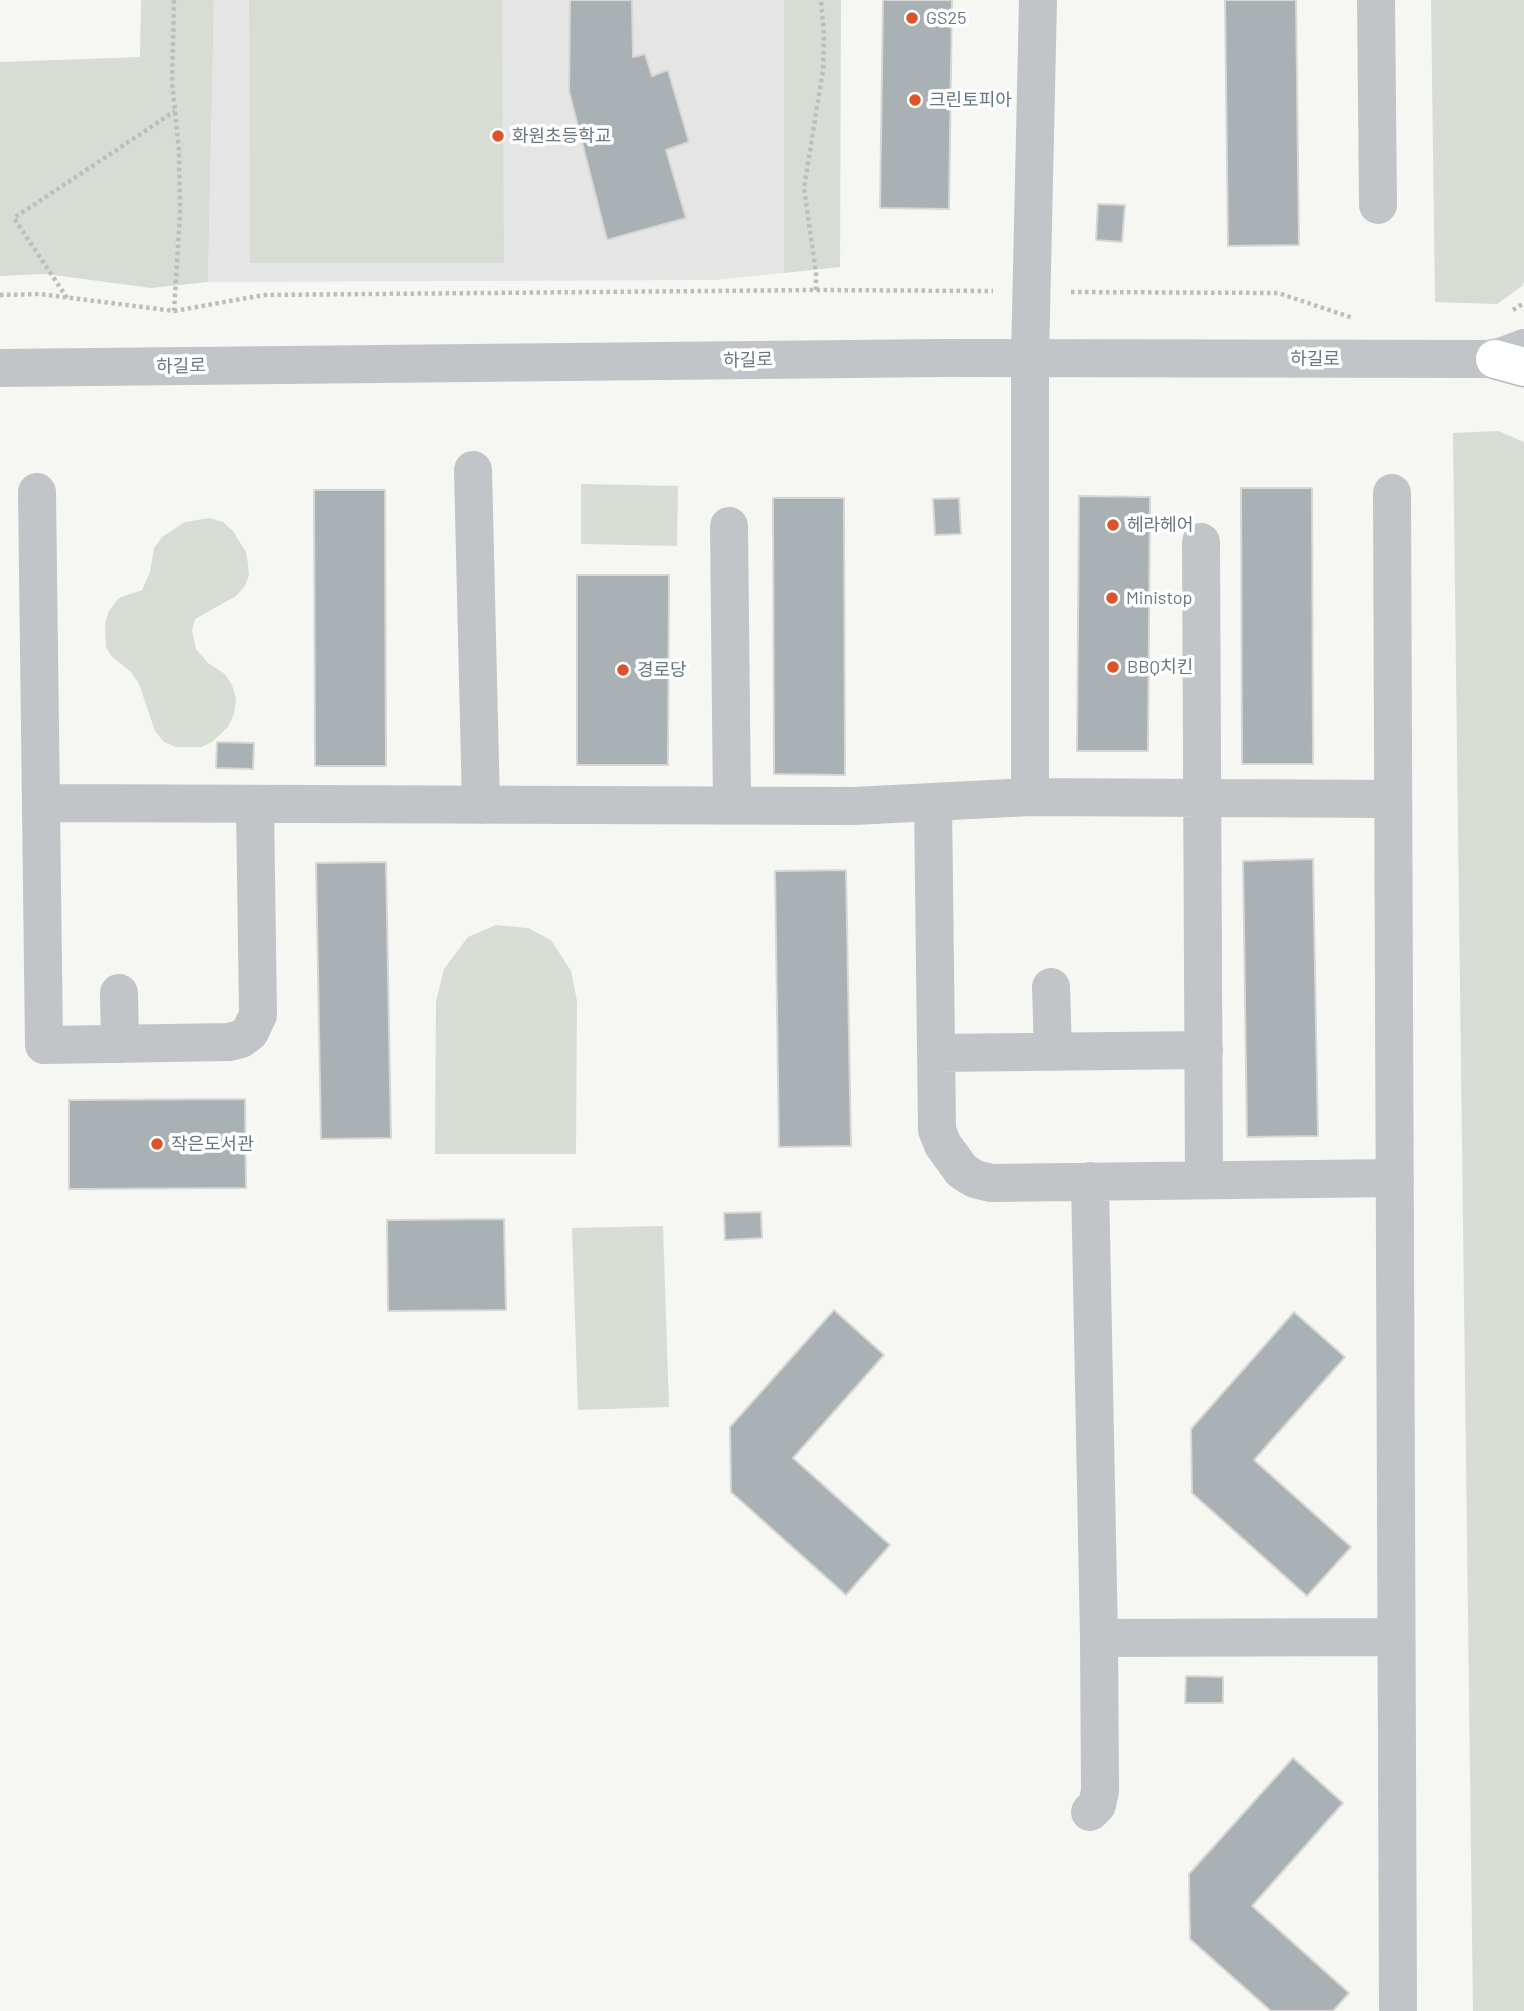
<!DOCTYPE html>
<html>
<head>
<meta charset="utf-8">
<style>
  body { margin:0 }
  canvas { display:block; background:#f6f6f3 }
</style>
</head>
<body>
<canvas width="1524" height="2011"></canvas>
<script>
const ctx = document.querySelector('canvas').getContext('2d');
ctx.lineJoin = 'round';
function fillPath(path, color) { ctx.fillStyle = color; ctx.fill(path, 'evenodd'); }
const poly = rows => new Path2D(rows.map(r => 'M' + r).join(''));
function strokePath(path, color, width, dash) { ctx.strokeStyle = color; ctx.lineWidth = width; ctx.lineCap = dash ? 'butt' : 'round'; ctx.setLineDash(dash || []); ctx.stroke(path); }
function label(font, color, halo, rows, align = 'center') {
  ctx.font = font + ' Barlow,"Noto Sans KR",sans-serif'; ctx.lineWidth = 7; ctx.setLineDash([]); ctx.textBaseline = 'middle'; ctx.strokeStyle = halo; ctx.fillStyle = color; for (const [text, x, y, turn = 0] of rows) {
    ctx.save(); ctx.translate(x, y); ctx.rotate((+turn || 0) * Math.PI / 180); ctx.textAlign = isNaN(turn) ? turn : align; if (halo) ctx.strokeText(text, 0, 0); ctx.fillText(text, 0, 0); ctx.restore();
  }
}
const built = poly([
  [214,0,784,0,784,273,714,280,208,282]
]);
const green = poly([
  [141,0,214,0,208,282,151,288,46,274,0,276,0,62,140,57],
  [249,0,502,0,504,263,250,263],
  [784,0,841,0,840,267,784,273],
  [1431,0,1524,0,1524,282,1522,286,1497,304,1435,302],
  [1498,431,1524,442,1524,2011,1473,2011,1453,433],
  [581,484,678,486,677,546,581,544],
  [210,518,223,522,233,531,246,552,248,564,249,575,245,586,236,596,195,619,192,630,196,649,208,663,225,674,232,685,236,698,234,714,228,727,212,742,201,747,176,747,164,742,155,731,139,684,130,671,111,656,106,647,105,624,109,611,119,598,142,590,150,572,154,548,162,537,185,522],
  [496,925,528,928,551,940,571,971,577,1001,576,1154,435,1154,436,1002,444,969,468,937],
  [663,1226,669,1407,578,1410,572,1228]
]);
const building = poly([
  [570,0,632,0,633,57,645,54,652,76,668,70,689,142,666,150,686,218,607,240,569,91,570,0],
  [883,0,952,0,949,209,880,208,883,0],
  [1225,0,1296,0,1299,245,1228,246,1225,0],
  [1098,204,1125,205,1122,242,1096,240,1098,204],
  [1241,488,1312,488,1313,764,1242,764,1241,488],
  [314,490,385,490,386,766,315,766,314,490],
  [1079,496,1150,497,1148,751,1077,751,1079,496],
  [773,498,844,498,845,775,774,774,773,498],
  [959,498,961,534,935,535,933,499,959,498],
  [577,575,669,575,668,765,577,765,577,575],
  [217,742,254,743,253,769,216,768,217,742],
  [1313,859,1318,1136,1247,1137,1243,861,1313,859],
  [386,862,391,1138,321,1139,316,863,386,862],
  [846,870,851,1146,779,1147,775,871,846,870],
  [245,1099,246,1188,69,1189,69,1100,245,1099],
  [761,1212,762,1238,725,1240,724,1213,761,1212],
  [504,1219,506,1310,388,1311,387,1220,504,1219],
  [834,1310,884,1355,793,1458,890,1545,846,1595,731,1492,730,1427,834,1310],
  [1294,1312,1345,1357,1254,1460,1351,1547,1307,1596,1192,1493,1191,1429,1294,1312],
  [1186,1676,1223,1677,1223,1703,1185,1703,1186,1676],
  [1293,1758,1343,1803,1252,1906,1349,1993,1333,2011,1271,2011,1190,1939,1189,1874,1293,1758]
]);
const path = poly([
  [816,290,816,273,804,188,823,70,824,35,821,0],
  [1071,292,1278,293,1353,318],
  [0,295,40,294,174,311,180,213,179,150,172,82,174,0],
  [67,298,14,218,175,111],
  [1513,310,1524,303],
  [174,311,264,295,816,290,993,291]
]);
const minor = poly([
  [1376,0,1378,205],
  [473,470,481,805],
  [37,492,44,1045,229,1042,241,1039,250,1032,258,1015,255,804],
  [1392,493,1398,2008],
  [729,526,732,805],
  [1201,542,1204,1180],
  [1030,797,1393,799],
  [933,802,937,1130,943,1145,962,1171,975,1179,991,1183,1395,1178],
  [41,803,854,806,1030,797,1030,359,1038,0],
  [1051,987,1053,1052],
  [119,993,120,1044],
  [936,1053,1204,1050],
  [1090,1181,1099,1638,1396,1637],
  [1090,1812,1097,1805,1100,1791,1099,1638]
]);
const tertiary = poly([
  [0,368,944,358,1495,359,1524,348]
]);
const trunk = poly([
  [1495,359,1524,367]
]);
const markers = [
  [912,18,7,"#de542a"],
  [915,100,7,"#de542a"],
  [498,136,7,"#de542a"],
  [1113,525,7,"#de542a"],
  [1112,598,7,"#de542a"],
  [1113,667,7,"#de542a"],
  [623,670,7,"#de542a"],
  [157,1144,7,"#de542a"]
];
const poiNames = [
  ["GS25",926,18],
  ["크린토피아",929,100],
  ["화원초등학교",512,136],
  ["헤라헤어",1127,525],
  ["Ministop",1126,598],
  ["BBQ치킨",1127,667],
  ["경로당",637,670],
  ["작은도서관",171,1144]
];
const streetNames = [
  ["하길로",1315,359],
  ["하길로",748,360,-1],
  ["하길로",181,366,-1]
];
fillPath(built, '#e4e5e4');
fillPath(green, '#d7ddd4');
fillPath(building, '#a9b1b5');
strokePath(building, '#d7d7d5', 2);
strokePath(trunk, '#b6b9bc', 41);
strokePath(path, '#bbbdbf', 4.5, [3.5, 3.5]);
strokePath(minor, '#c1c5c8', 38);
strokePath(tertiary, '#c1c5c8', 38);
strokePath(trunk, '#fff', 38);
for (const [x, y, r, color] of markers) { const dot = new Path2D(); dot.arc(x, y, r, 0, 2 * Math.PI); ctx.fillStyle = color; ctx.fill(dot); strokePath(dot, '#fff', 2.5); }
label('18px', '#667683', '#fff', poiNames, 'left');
label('18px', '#667683', '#fff', streetNames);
</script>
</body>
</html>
